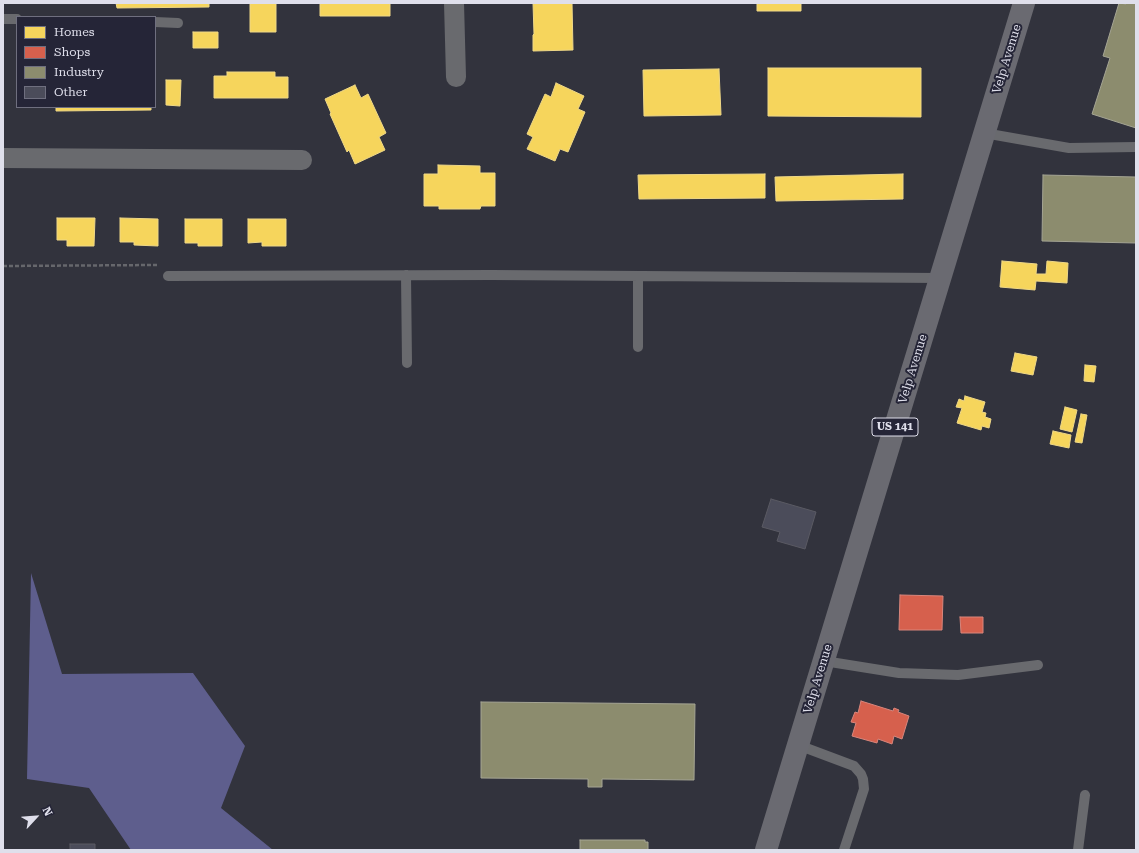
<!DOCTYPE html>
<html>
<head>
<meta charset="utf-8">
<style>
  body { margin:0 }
  #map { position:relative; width:1139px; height:853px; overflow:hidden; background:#32333d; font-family:"Roboto Serif",serif }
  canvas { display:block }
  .frame { position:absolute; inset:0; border:4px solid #dfdfeb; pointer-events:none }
  .legend { position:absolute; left:16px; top:16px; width:140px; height:92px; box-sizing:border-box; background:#252537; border:1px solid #6f6f7f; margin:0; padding:5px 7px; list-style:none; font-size:12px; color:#dfdfeb }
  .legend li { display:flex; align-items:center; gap:8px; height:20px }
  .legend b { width:20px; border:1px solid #6f6f7f }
  .north { position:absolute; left:16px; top:797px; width:40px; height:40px; -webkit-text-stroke:3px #252537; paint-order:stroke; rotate:64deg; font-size:11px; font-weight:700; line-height:16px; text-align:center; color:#dfdfeb }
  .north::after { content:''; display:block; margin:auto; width:14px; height:18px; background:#dfdfeb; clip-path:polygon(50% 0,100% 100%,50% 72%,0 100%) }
</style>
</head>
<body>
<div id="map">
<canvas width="1139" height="853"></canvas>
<div class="frame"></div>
<ul class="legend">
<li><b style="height:11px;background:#f6d55c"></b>Homes</li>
<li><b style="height:11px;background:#d6604d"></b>Shops</li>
<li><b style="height:11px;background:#8c8c6e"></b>Industry</li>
<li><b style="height:11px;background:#4b4c5a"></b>Other</li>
</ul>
<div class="north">N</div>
</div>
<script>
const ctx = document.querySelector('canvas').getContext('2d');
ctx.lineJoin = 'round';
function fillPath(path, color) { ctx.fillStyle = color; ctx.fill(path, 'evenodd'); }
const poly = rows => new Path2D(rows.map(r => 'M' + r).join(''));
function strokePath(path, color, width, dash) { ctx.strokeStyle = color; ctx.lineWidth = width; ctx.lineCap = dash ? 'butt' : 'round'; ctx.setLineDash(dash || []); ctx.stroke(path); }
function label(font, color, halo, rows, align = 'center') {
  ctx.font = font + ' "Roboto Serif",serif'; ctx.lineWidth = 4; ctx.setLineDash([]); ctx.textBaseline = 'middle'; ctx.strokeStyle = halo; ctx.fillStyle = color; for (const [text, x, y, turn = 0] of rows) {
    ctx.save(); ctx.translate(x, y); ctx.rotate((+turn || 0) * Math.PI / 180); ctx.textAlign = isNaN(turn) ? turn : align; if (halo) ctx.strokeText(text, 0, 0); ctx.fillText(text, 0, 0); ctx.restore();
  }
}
const forest = poly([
  [31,573,62,674,193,673,245,746,221,808,273,850,131,850,89,788,27,779]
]);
const homes = poly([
  [116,3,209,3,209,7,117,8,116,3],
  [250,3,276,3,276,32,250,32,250,3],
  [320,3,390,3,390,16,320,16,320,3],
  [533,3,572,3,573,50,533,51,533,35,534,34,533,3],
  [757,3,801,3,801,11,757,11,757,3],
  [193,32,218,32,218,48,193,48,193,32],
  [768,68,921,68,921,117,768,116,768,68],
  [719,69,721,115,644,116,643,70,719,69],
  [227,72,275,72,275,77,288,77,288,98,214,98,214,76,227,76,227,72],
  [166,80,181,80,180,106,166,105,166,80],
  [556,83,584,96,578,109,585,112,568,152,560,149,555,161,527,149,533,137,527,134,545,94,551,97,556,83],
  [355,85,361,98,368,94,386,133,379,137,385,150,355,164,349,150,347,152,330,114,331,113,325,99,355,85],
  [56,107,151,107,151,110,56,111,56,107],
  [438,165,480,166,480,173,495,173,495,206,481,206,480,209,439,209,439,206,424,206,424,174,438,174,438,165],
  [765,174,765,198,639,199,638,175,765,174],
  [903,174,903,199,776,201,775,177,903,174],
  [57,218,95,218,94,246,67,246,67,240,57,240,57,218],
  [120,218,158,219,158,246,134,245,134,242,120,242,120,218],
  [185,219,222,219,222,246,198,246,198,243,185,243,185,219],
  [248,219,286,219,286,246,262,246,262,242,248,243,248,219],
  [1002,261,1037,264,1036,274,1046,274,1047,261,1068,263,1067,283,1036,281,1035,290,1000,287,1002,261],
  [1015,353,1037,357,1033,375,1011,371,1015,353],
  [1085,365,1096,366,1094,382,1084,381,1085,365],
  [965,396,985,402,982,412,986,413,985,417,991,419,989,428,982,426,981,430,957,423,962,408,956,407,959,399,964,401,965,396],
  [1065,407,1077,410,1072,432,1060,429,1065,407],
  [1081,414,1087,415,1082,443,1075,442,1081,414],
  [1053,431,1071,435,1069,448,1050,444,1053,431]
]);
const shops = poly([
  [900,595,943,596,942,630,899,630,900,595],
  [960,617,983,617,983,633,961,633,960,617],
  [861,701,893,711,894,708,899,710,898,712,909,716,902,739,894,736,892,744,878,739,877,743,852,736,856,723,851,722,855,712,858,713,861,701]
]);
const industry = poly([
  [1119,3,1126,4,1127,3,1136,3,1136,128,1092,114,1110,58,1103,56,1119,3],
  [1043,175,1136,177,1136,243,1042,241,1043,175],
  [481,702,695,704,694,780,602,779,602,787,588,787,588,779,481,778,481,702],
  [580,840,645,840,645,842,648,842,648,850,580,850,580,840]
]);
const building = poly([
  [771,499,816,512,805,549,777,541,780,532,762,527,771,499],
  [70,844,95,844,95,850,70,850,70,844]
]);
const path = poly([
  [3,266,157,265]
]);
const service = poly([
  [3,19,17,19],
  [155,22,178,23],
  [984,133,1069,148,1136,147],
  [406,275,407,363],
  [168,276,492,275,940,278],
  [638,347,638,276],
  [824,661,899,673,958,675,1038,665],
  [798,745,854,766,861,774,863,779,864,789,844,850],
  [1078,850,1085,795]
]);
const minor = poly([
  [454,3,456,77],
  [3,158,302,160]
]);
const primary = poly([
  [766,850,1024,3]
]);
const shields = [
  [895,427,46]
];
const shieldNames = [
  ["US 141",895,427]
];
const streetNames = [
  ["Velp Avenue",1007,59,-73],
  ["Velp Avenue",913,369,-73],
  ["Velp Avenue",818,679,-73]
];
fillPath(forest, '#5e5e8d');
fillPath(homes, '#f6d55c');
strokePath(homes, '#efd887', 1);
fillPath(shops, '#d6604d');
strokePath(shops, '#d9867c', 1);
fillPath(industry, '#8c8c6e');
strokePath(industry, '#a5a594', 1);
fillPath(building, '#4b4c5a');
strokePath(building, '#5a5a63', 1);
strokePath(path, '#66676c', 2.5, [4, 2]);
strokePath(service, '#696a6e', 10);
strokePath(minor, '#696a6e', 20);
strokePath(primary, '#6a6a71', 22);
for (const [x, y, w] of shields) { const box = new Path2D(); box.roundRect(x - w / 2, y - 9, w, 18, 3); ctx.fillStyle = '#252537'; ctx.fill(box); strokePath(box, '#dfdfeb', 1); }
label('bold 11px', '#dfdfeb', null, shieldNames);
label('12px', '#dfdfeb', '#252537', streetNames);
</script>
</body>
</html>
